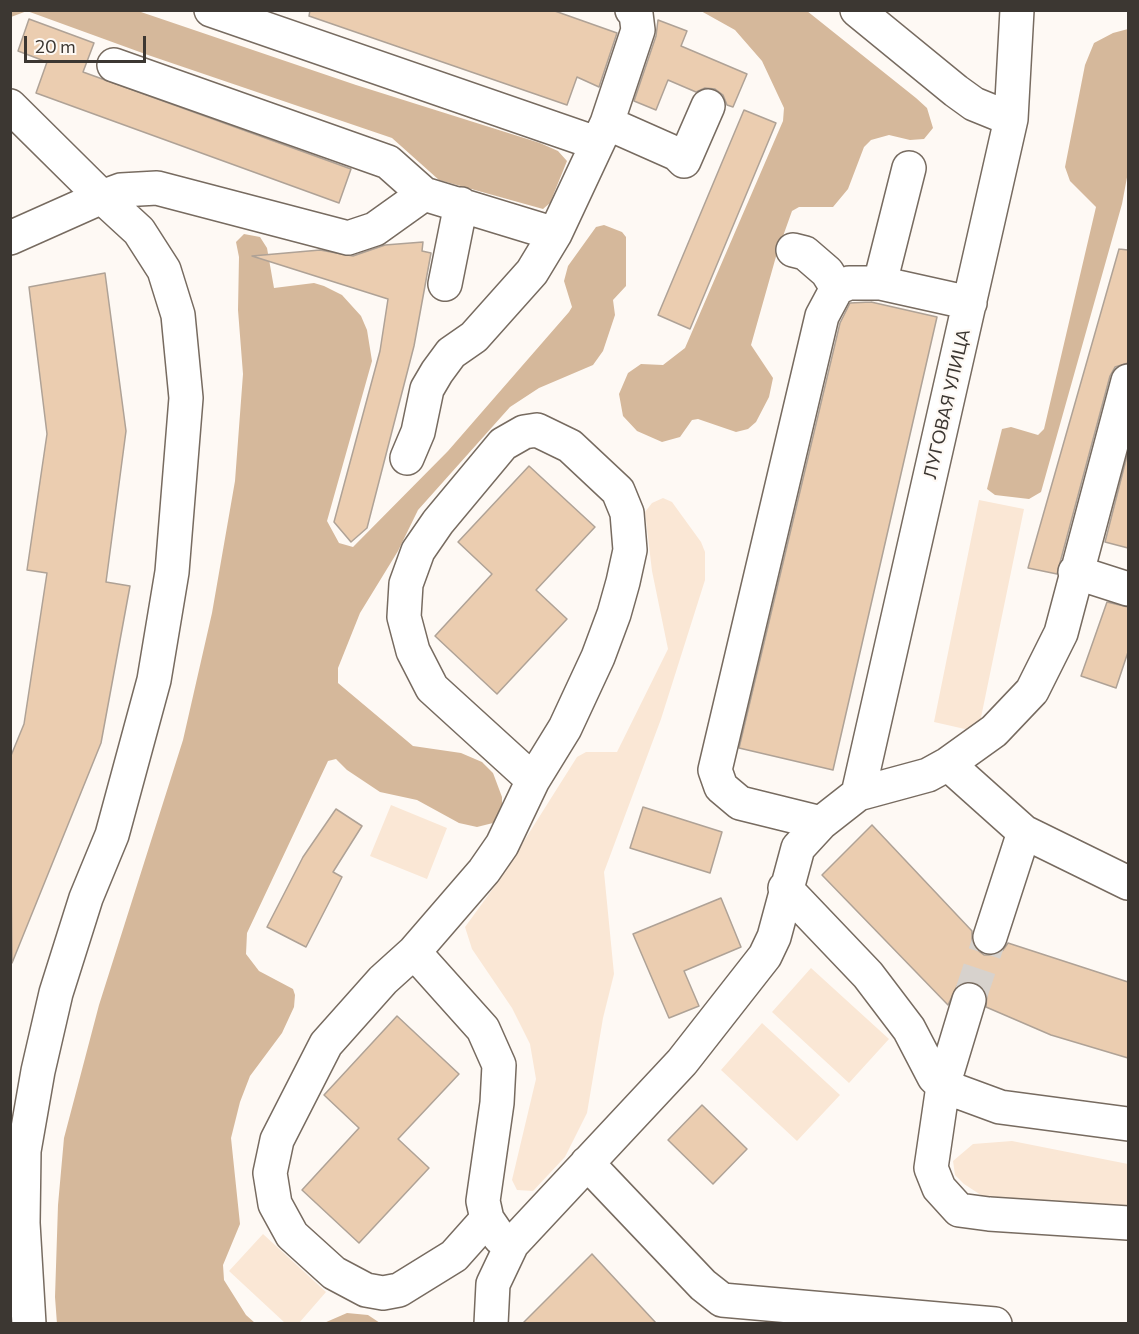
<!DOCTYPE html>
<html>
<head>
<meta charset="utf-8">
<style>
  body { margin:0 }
  #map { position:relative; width:1139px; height:1334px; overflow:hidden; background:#fef9f4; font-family:Commissioner,sans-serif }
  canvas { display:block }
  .frame { position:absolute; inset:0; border:12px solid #3c3732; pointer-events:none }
  .scale { position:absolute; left:24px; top:36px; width:122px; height:27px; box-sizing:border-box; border:3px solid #3c3732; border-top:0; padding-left:8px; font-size:18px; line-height:21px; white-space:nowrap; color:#3c3732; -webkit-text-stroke:4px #fef9f4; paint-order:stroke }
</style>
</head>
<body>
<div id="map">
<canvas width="1139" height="1334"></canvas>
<div class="frame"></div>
<div class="scale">20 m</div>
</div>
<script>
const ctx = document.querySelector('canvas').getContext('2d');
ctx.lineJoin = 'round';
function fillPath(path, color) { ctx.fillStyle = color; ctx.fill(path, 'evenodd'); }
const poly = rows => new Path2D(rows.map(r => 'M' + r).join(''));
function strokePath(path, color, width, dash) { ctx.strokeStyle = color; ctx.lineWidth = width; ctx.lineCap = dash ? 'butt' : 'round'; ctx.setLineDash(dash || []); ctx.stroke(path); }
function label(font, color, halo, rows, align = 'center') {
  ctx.font = font + ' Commissioner,sans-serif'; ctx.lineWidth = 4.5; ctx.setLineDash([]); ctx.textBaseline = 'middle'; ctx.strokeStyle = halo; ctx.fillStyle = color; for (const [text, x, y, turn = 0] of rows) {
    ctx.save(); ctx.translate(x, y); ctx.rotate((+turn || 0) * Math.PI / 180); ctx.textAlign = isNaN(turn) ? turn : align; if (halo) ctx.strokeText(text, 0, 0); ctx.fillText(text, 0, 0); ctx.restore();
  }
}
const green = poly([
  [663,498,672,502,701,542,705,552,705,580,661,719,604,872,614,974,603,1018,587,1113,565,1157,533,1191,517,1190,512,1180,536,1079,530,1044,512,1008,472,949,465,927,500,879,577,757,586,752,617,752,668,649,652,571,645,512,652,503],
  [979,500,1024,509,978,732,934,722],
  [391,805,447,828,427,879,370,856],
  [811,968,889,1039,849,1083,772,1012],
  [762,1023,840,1095,797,1141,721,1070],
  [1012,1141,1128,1164,1128,1207,984,1197,964,1184,955,1175,953,1161,973,1144],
  [263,1234,326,1292,299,1323,285,1323,229,1271]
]);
const forest = poly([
  [11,10,138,11,356,85,540,143,558,151,567,161,550,203,543,209,439,180,392,138,148,55,27,11,11,17],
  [701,11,807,11,916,98,927,108,933,128,924,139,910,140,889,135,871,140,864,147,848,189,833,207,799,207,792,211,777,253,751,345,773,378,769,397,756,422,748,429,736,432,698,419,692,420,680,437,662,442,637,431,623,416,619,394,628,373,641,364,663,365,685,348,783,121,784,108,762,61,735,30],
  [1128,29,1128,172,1122,204,1041,492,1029,499,995,495,987,489,1002,429,1011,427,1038,435,1044,429,1096,207,1070,181,1065,167,1085,65,1094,43,1113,33],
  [604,225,622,232,626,237,626,286,613,300,615,315,603,351,593,365,539,388,510,407,418,510,398,551,360,613,338,668,338,683,413,746,461,753,482,762,493,773,502,797,502,811,493,823,477,827,459,823,417,800,380,792,347,770,336,759,328,761,247,933,246,954,259,971,293,989,295,995,294,1007,282,1033,250,1076,240,1102,231,1138,240,1224,223,1265,224,1280,246,1315,255,1323,57,1324,55,1297,58,1205,64,1138,99,1005,183,740,212,613,235,481,243,374,238,310,239,257,236,242,244,234,260,237,267,248,274,288,314,283,324,286,342,295,361,316,367,330,372,361,327,521,339,543,353,547,448,451,569,312,572,307,564,281,568,266,596,227],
  [347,1313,368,1315,380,1323,324,1323]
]);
const building = poly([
  [310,10,552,10,617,33,599,87,577,77,567,105,309,16,310,10],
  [29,19,94,43,83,72,351,169,339,203,36,93,47,62,18,51,29,19],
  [658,20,687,31,681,46,747,74,733,107,727,105,723,95,715,89,705,88,696,92,668,80,656,110,634,101,656,36,658,20],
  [744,110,776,123,690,329,658,315,744,110],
  [423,242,422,251,431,253,414,346,367,528,351,542,334,522,380,351,388,299,252,256,320,250,353,256,385,245,423,242],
  [1119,249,1128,250,1128,363,1115,367,1110,376,1057,574,1028,568,1119,249],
  [105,273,126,431,106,582,130,586,101,743,12,963,10,758,24,724,47,573,27,570,47,434,29,287,105,273],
  [871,302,937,317,833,770,739,748,840,323,850,303,871,302],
  [1128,452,1128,548,1105,542,1128,452],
  [529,466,595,527,536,590,567,619,497,694,435,636,492,574,458,542,529,466],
  [1107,602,1128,607,1128,652,1116,688,1081,676,1107,602],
  [643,807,722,832,710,873,630,848,643,807],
  [336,809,362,826,333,872,342,877,306,947,267,927,303,857,336,809],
  [872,825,972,931,972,941,976,949,984,955,994,955,1003,950,1008,943,1128,982,1128,1058,1051,1035,986,1007,987,995,982,987,974,982,964,982,957,986,948,1005,822,875,872,825],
  [721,898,741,947,684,971,699,1006,669,1018,633,934,721,898],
  [397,1016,459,1074,398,1139,429,1168,359,1243,302,1190,359,1128,324,1095,397,1016],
  [702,1105,747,1149,713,1184,668,1140,702,1105],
  [592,1254,656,1323,523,1323,592,1254]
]);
const minorTunnel = poly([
  [969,1000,990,937]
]);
const minor = poly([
  [211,10,596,143],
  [857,10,956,91,974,104,1011,119],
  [114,65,388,162,424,194],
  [10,106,102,197,121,190,157,188,348,238,375,229,424,194,555,234],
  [607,123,677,154,684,161,708,106],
  [10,238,102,197,139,231,164,270,178,315,186,398,172,572,154,680,112,835,86,898,56,993,38,1071,24,1151,23,1223,29,1324],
  [793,250,805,253,827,272,837,288],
  [880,283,909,168],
  [445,284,461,204],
  [407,458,418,432,427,389,437,372,451,353,474,337,532,272,555,234,607,123,638,30,636,14,632,10],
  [1075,572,1128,589],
  [948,764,1024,832,1128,883],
  [858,794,1011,119,1017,10],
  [821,823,740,803,721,787,715,770,822,316,837,288,849,283,880,283,970,303],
  [785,888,868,975,909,1029,934,1077,943,1086,969,1000],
  [990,937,1024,832],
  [414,952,383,980,326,1044,277,1140,270,1173,275,1204,292,1235,334,1273,366,1290,383,1293,399,1290,454,1256,487,1219],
  [1128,1124,1000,1107,943,1086,931,1168,939,1188,959,1210,989,1214,1128,1223],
  [587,1163,703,1285,722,1300,995,1324],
  [512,1244,500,1238,487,1219,483,1201,497,1103,499,1065,483,1029,414,952,484,871,502,845,533,780,565,728,598,657,614,614,623,582,630,550,627,513,618,491,570,446,537,430,524,432,503,444,438,522,418,551,406,584,404,617,413,651,432,688,533,780],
  [491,1324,493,1284,512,1244,682,1062,765,956,774,937,798,848,821,823,858,794,928,775,948,764,994,731,1032,691,1061,633,1128,381]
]);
const streetNames = [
  ["ЛУГОВАЯ УЛИЦА",947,404,-77]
];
fillPath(green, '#fae7d5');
fillPath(forest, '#d5b89b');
fillPath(building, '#ebcdb0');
strokePath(building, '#afa296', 1.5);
strokePath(minorTunnel, '#d7d2cd', 33, [33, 16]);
strokePath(minor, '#776b60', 36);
strokePath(minor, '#fff', 33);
label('18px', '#3c3732', '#fef9f4', streetNames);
</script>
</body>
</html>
